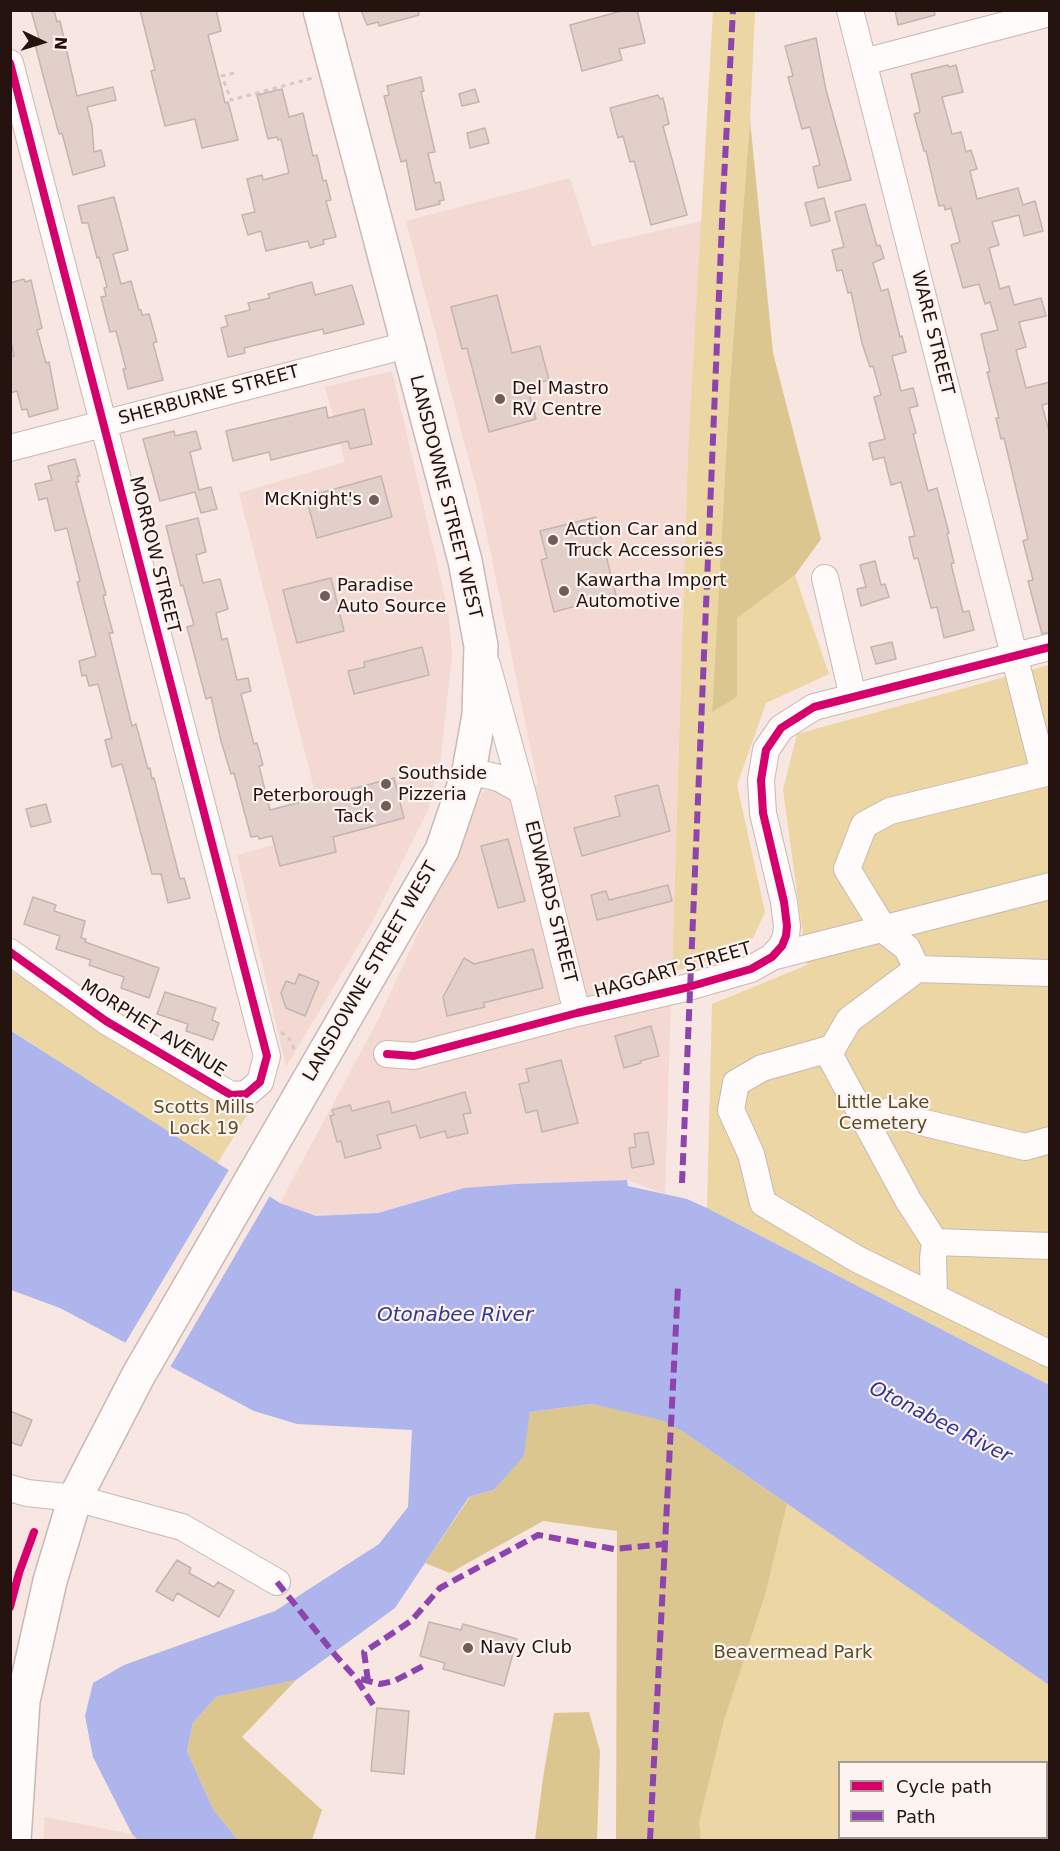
<!DOCTYPE html>
<html>
<head>
<meta charset="utf-8">
<style>
  body { margin:0 }
  #map { position:relative; width:1060px; height:1851px; overflow:hidden; background:#f7e6e1; font-family:"DejaVu Sans",sans-serif }
  canvas { display:block }
  .frame { position:absolute; inset:0; border:12px solid #24130f; pointer-events:none }
  .legend { position:absolute; left:838px; top:1761px; width:210px; height:78px; box-sizing:border-box; background:#fdf3f0; border:2px solid #a69996; margin:0; padding:8px 10px; list-style:none; font-size:18px; color:#24130f }
  .legend li { display:flex; align-items:center; gap:12px; height:30px }
  .legend b { width:30px; border:2px solid #a69996 }
  .north { position:absolute; left:12px; top:12px; width:60px; height:60px; -webkit-text-stroke:4px #fdf3f0; paint-order:stroke; rotate:94deg; font-size:16px; font-weight:700; line-height:24px; text-align:center; color:#24130f }
  .north::after { content:''; display:block; margin:auto; width:21px; height:27px; background:#24130f; clip-path:polygon(50% 0,100% 100%,50% 72%,0 100%) }
</style>
</head>
<body>
<div id="map">
<canvas width="1060" height="1851"></canvas>
<div class="frame"></div>
<ul class="legend">
<li><b style="height:8px;background:#d6006c"></b>Cycle path</li>
<li><b style="height:8px;background:#8e44ad"></b>Path</li>
</ul>
<div class="north">N</div>
</div>
<script>
const ctx = document.querySelector('canvas').getContext('2d');
ctx.lineJoin = 'round';
function fillPath(path, color) { ctx.fillStyle = color; ctx.fill(path, 'evenodd'); }
const poly = rows => new Path2D(rows.map(r => 'M' + r).join(''));
function strokePath(path, color, width, dash) { ctx.strokeStyle = color; ctx.lineWidth = width; ctx.lineCap = dash ? 'butt' : 'round'; ctx.setLineDash(dash || []); ctx.stroke(path); }
function label(font, color, halo, rows, align = 'center') {
  ctx.font = font + ' "DejaVu Sans",sans-serif'; ctx.lineWidth = 4.5; ctx.setLineDash([]); ctx.textBaseline = 'middle'; ctx.strokeStyle = halo; ctx.fillStyle = color; for (const [text, x, y, turn = 0] of rows) {
    ctx.save(); ctx.translate(x, y); ctx.rotate((+turn || 0) * Math.PI / 180); ctx.textAlign = isNaN(turn) ? turn : align; if (halo) ctx.strokeText(text, 0, 0); ctx.fillText(text, 0, 0); ctx.restore();
  }
}
const built = poly([
  [570,178,592,246,702,221,688,451,665,1194,627,1180,516,1184,464,1188,378,1213,316,1216,280,1203,378,1020,483,791,538,785,481,506,406,221],
  [392,371,448,610,452,654,441,757,428,810,371,924,286,1067,237,855,307,836,296,795,314,788,239,493,345,462,325,387],
  [45,1817,132,1834,138,1840,43,1840]
]);
const green = poly([
  [713,11,755,11,750,120,730,382,712,711,737,697,736,618,795,575,829,674,766,703,737,785,765,912,753,938,701,964,672,972,688,451],
  [1049,665,1049,1385,707,1208,712,1004,807,965,783,790,797,734],
  [10,971,250,1110,217,1164,11,1030],
  [682,1431,1049,1685,1049,1840,668,1840],
  [840,1762,1046,1762,1046,1838,840,1838]
]);
const forest = poly([
  [750,120,773,353,821,539,795,575,737,618,737,697,712,712,730,382],
  [592,1404,661,1419,682,1431,787,1504,765,1595,724,1720,699,1822,701,1840,616,1840,617,1531,543,1521,450,1573,425,1563,470,1497,494,1490,523,1456,530,1412],
  [296,1680,242,1737,322,1810,312,1840,238,1840,213,1809,187,1751,193,1723,216,1697],
  [589,1712,600,1751,597,1840,535,1840,543,1778,554,1713]
]);
const water = poly([
  [10,1030,280,1203,316,1216,378,1213,464,1188,516,1184,627,1180,628,1186,687,1199,707,1208,1049,1385,1049,1685,682,1431,661,1420,592,1404,530,1412,524,1456,494,1490,469,1497,395,1608,296,1680,216,1697,193,1723,187,1751,213,1809,238,1840,138,1840,132,1834,93,1757,85,1716,93,1683,124,1665,275,1611,379,1544,408,1507,412,1430,297,1424,254,1411,60,1308,11,1290]
]);
const pier = poly([
  [230,1168,271,1194,169,1369,124,1345]
]);
const building = poly([
  [31,10,54,10,57,22,60,21,77,96,113,87,116,100,87,107,92,126,94,152,101,150,105,166,73,175,62,133,59,134,44,79,35,44,40,42,31,10],
  [140,10,216,10,221,31,208,35,223,94,225,103,228,102,238,140,202,148,195,119,165,126,151,71,155,70,140,10],
  [361,10,418,10,419,15,379,26,378,22,367,25,361,10],
  [625,10,637,10,645,43,619,49,622,60,582,71,570,25,625,10],
  [895,10,934,10,935,15,898,25,895,10],
  [816,38,826,90,851,180,818,188,813,167,820,165,810,127,802,129,788,77,793,76,785,46,816,38],
  [948,65,949,67,956,65,963,92,942,97,952,134,961,132,966,152,971,150,977,169,970,171,977,199,1018,188,1023,205,1035,201,1043,231,1024,236,1019,215,992,222,999,245,989,248,1000,289,1009,286,1014,305,1041,298,1046,316,1019,322,1026,347,1016,350,1026,388,1050,382,1050,403,1042,405,1050,435,1050,632,1042,634,1028,581,1033,580,1023,541,1028,539,1004,438,1001,439,996,418,999,418,987,372,990,372,981,334,998,330,990,302,985,304,979,284,963,288,951,245,960,242,951,208,945,210,944,205,939,206,926,151,924,151,914,114,920,112,919,106,911,74,948,65],
  [421,77,424,91,421,92,435,152,428,153,435,183,440,182,444,200,439,201,440,204,416,210,406,160,401,162,384,96,389,95,387,86,421,77],
  [282,89,289,117,303,113,313,156,317,155,323,181,326,180,331,200,326,201,336,237,323,240,324,244,310,248,308,241,266,251,261,231,248,235,242,215,255,212,247,179,262,175,263,180,289,173,281,139,278,140,277,137,268,139,257,95,282,89],
  [475,89,479,102,462,106,459,94,475,89],
  [658,95,660,99,663,98,669,124,663,126,687,215,651,225,634,161,630,162,623,136,618,138,610,108,658,95],
  [485,128,489,143,470,148,467,133,485,128],
  [114,197,128,250,113,254,121,284,131,281,139,310,141,310,142,315,149,314,157,342,153,343,163,380,128,389,123,369,126,369,116,331,110,332,101,297,106,296,104,288,107,287,99,257,97,258,88,223,82,223,78,206,114,197],
  [824,198,830,221,811,226,805,203,824,198],
  [865,204,877,246,880,245,884,258,873,263,881,291,888,289,900,337,902,336,906,352,892,356,901,391,913,388,918,406,909,408,916,433,913,434,928,491,937,488,949,533,947,534,954,563,951,564,963,612,969,611,974,630,944,638,937,607,931,608,918,558,914,559,909,537,915,536,901,482,891,485,884,457,873,460,869,443,885,439,874,397,881,395,873,366,870,367,862,343,851,292,848,293,842,270,837,271,832,250,844,247,835,212,865,204],
  [24,279,25,282,31,280,42,328,37,330,46,363,49,362,58,409,29,417,27,409,22,410,17,391,10,393,10,356,14,356,10,337,10,283,24,279],
  [312,282,315,295,352,285,364,324,324,334,323,329,285,338,244,348,245,353,228,357,221,328,228,326,225,316,250,310,248,303,270,298,268,294,312,282],
  [497,295,512,353,540,346,549,380,527,386,536,419,489,432,467,348,462,349,451,307,497,295],
  [326,407,328,418,364,409,372,444,350,449,348,441,271,460,269,452,233,461,226,431,326,407],
  [174,431,175,436,196,431,201,449,190,452,199,490,211,487,217,509,201,513,195,492,160,501,143,439,174,431],
  [75,459,80,476,77,476,79,482,76,482,106,595,103,596,113,633,109,633,132,726,136,724,148,769,150,768,152,779,154,778,180,879,184,878,190,898,168,903,161,874,152,874,122,764,112,767,105,740,112,738,98,684,89,686,86,675,82,676,79,661,96,656,77,582,80,581,67,528,55,531,47,498,39,500,35,484,52,480,48,466,75,459],
  [381,476,392,517,317,538,306,497,381,476],
  [596,517,616,595,554,612,541,560,547,558,540,531,596,517],
  [198,518,206,552,196,555,203,583,220,579,228,609,216,613,222,640,227,638,237,680,248,678,251,691,241,694,254,744,257,743,263,765,259,766,270,810,394,778,404,818,333,837,336,852,280,866,272,836,259,839,258,836,251,837,234,773,231,774,221,741,211,697,206,699,187,627,194,625,183,585,181,586,166,526,198,518],
  [875,561,881,585,885,584,889,597,861,606,857,589,866,587,860,565,875,561],
  [331,578,344,631,297,643,283,590,331,578],
  [892,642,896,659,876,664,871,647,892,642],
  [422,647,429,675,354,694,348,671,365,667,364,662,422,647],
  [658,785,670,831,582,856,574,828,620,816,615,796,658,785],
  [46,804,51,822,31,827,26,809,46,804],
  [508,839,525,901,498,908,481,846,508,839],
  [668,885,672,901,597,920,591,895,606,891,609,900,668,885],
  [33,897,56,905,54,911,85,921,81,938,86,939,85,942,159,968,149,998,121,988,124,977,89,965,91,960,56,949,60,936,24,924,33,897],
  [533,949,543,988,483,1003,485,1007,447,1016,443,997,464,958,474,964,533,949],
  [299,974,319,982,305,1016,286,1008,281,993,286,981,295,984,299,974],
  [165,992,216,1008,212,1020,219,1023,213,1040,186,1031,188,1024,157,1014,165,992],
  [651,1026,659,1056,640,1061,641,1063,624,1068,615,1036,651,1026],
  [561,1060,578,1123,542,1132,537,1110,526,1113,519,1084,529,1082,526,1069,561,1060],
  [465,1092,471,1113,463,1114,468,1133,447,1138,445,1131,420,1138,416,1125,377,1135,381,1148,345,1158,341,1141,337,1142,330,1116,334,1115,332,1110,350,1105,352,1111,389,1101,392,1113,465,1092],
  [648,1132,654,1164,632,1168,629,1148,636,1147,634,1134,648,1132],
  [10,1411,32,1420,21,1446,10,1442,10,1411],
  [177,1560,191,1568,189,1573,214,1587,218,1582,234,1591,219,1617,177,1593,173,1601,156,1591,177,1560],
  [429,1622,461,1630,463,1624,517,1639,504,1686,443,1669,445,1663,420,1656,429,1622],
  [377,1708,409,1711,404,1774,371,1771,377,1708]
]);
const path = poly([
  [234,73,222,76,231,100,313,78],
  [281,1032,289,1038,296,1053]
]);
const minor = poly([
  [850,10,1044,773],
  [864,62,1050,13],
  [10,63,267,1056,260,1082,246,1094,231,1095,106,1021,10,952],
  [10,448,407,345],
  [825,578,853,697],
  [487,665,522,791,577,1013],
  [469,771,499,778,522,791],
  [1050,772,890,811,864,825,847,869,885,931,907,948,917,969,849,1020,829,1054,908,1200,935,1242,1050,1246],
  [772,957,1050,886],
  [917,969,1050,973],
  [833,1048,762,1068,736,1083,731,1110,751,1154,763,1203,857,1259,1050,1354],
  [387,1054,414,1056,577,1013,685,988,751,969,772,957,782,946,786,936,787,926,784,902,763,813,761,780,766,750,781,728,814,707,1050,647],
  [869,1125,889,1111,921,1122,1025,1147,1050,1140],
  [934,1296,933,1258,935,1242],
  [10,1488,27,1493,75,1498,182,1527,277,1582]
]);
const major = poly([
  [14,1840,23,1701,50,1581,75,1498,138,1376,442,850,469,771,479,715,481,646,465,561,320,10]
]);
const quiet = poly([
  [682,1183,723,198,733,10],
  [277,1582,336,1656,355,1677,376,1709],
  [361,1679,380,1684,394,1681,425,1665],
  [368,1681,364,1652,411,1621,440,1588,538,1535,614,1549,665,1544],
  [650,1840,678,1286]
]);
const cycleway = poly([
  [10,63,267,1056,260,1082,246,1094,231,1095,106,1021,10,952],
  [387,1054,414,1056,577,1013,685,988,751,969,772,957,782,946,786,936,787,926,784,902,763,813,761,780,766,750,781,728,814,707,1050,647],
  [10,1607,19,1573,34,1532]
]);
const markers = [
  [500,399,6,"#6e5d58"],
  [374,500,6,"#6e5d58"],
  [553,540,6,"#6e5d58"],
  [564,591,6,"#6e5d58"],
  [325,596,6,"#6e5d58"],
  [386,784,6,"#6e5d58"],
  [386,806,6,"#6e5d58"],
  [468,1648,6,"#6e5d58"]
];
const streetNames = [
  ["WARE STREET",932,333,76],
  ["SHERBURNE STREET",209,396,-15],
  ["LANSDOWNE STREET WEST",445,497,76],
  ["MORROW STREET",154,555,76],
  ["EDWARDS STREET",550,902,76],
  ["HAGGART STREET",673,971,-16],
  ["LANSDOWNE STREET WEST",371,972,-60],
  ["MORPHET AVENUE",153,1029,32]
];
const poiNames = [
  ["Del Mastro",512,389],
  ["RV Centre",512,410],
  ["McKnight's",362,500,"right"],
  ["Action Car and",565,530],
  ["Truck Accessories",565,551],
  ["Kawartha Import",576,581],
  ["Automotive",576,602],
  ["Paradise",337,586],
  ["Auto Source",337,607],
  ["Southside",398,774],
  ["Pizzeria",398,795],
  ["Peterborough",374,796,"right"],
  ["Tack",374,817,"right"],
  ["Navy Club",480,1648]
];
const parkNames = [
  ["Little Lake",883,1103],
  ["Cemetery",883,1124],
  ["Scotts Mills",204,1108],
  ["Lock 19",204,1129],
  ["Beavermead Park",793,1653]
];
const waterNames = [
  ["Otonabee River",455,1316],
  ["Otonabee River",940,1423,27]
];
fillPath(built, '#f4d9d2');
fillPath(green, '#ecd6a3');
fillPath(forest, '#dcc690');
fillPath(water, '#aeb5ec');
fillPath(pier, '#f7e6e1');
fillPath(building, '#e2cfca');
strokePath(building, '#c4b4b0', 1.5);
strokePath(minor, '#c9b8b4', 28);
strokePath(major, '#c9b8b4', 36);
strokePath(path, '#d0cac8', 3, [4.5, 4.5]);
strokePath(minor, '#fefbfa', 26);
strokePath(major, '#fefbfa', 33);
strokePath(quiet, '#8e44ad', 6, [12, 6]);
strokePath(cycleway, '#d6006c', 8);
for (const [x, y, r, color] of markers) { const dot = new Path2D(); dot.arc(x, y, r, 0, 2 * Math.PI); ctx.fillStyle = color; ctx.fill(dot); strokePath(dot, '#fdf3f0', 2); }
label('18px', '#24130f', '#fdf3f0', streetNames);
label('18px', '#24130f', '#fdf3f0', poiNames, 'left');
label('18px', '#584c24', '#fdf3f0', parkNames);
label('italic 20px', '#303893', '#fdf3f0', waterNames);
</script>
</body>
</html>
